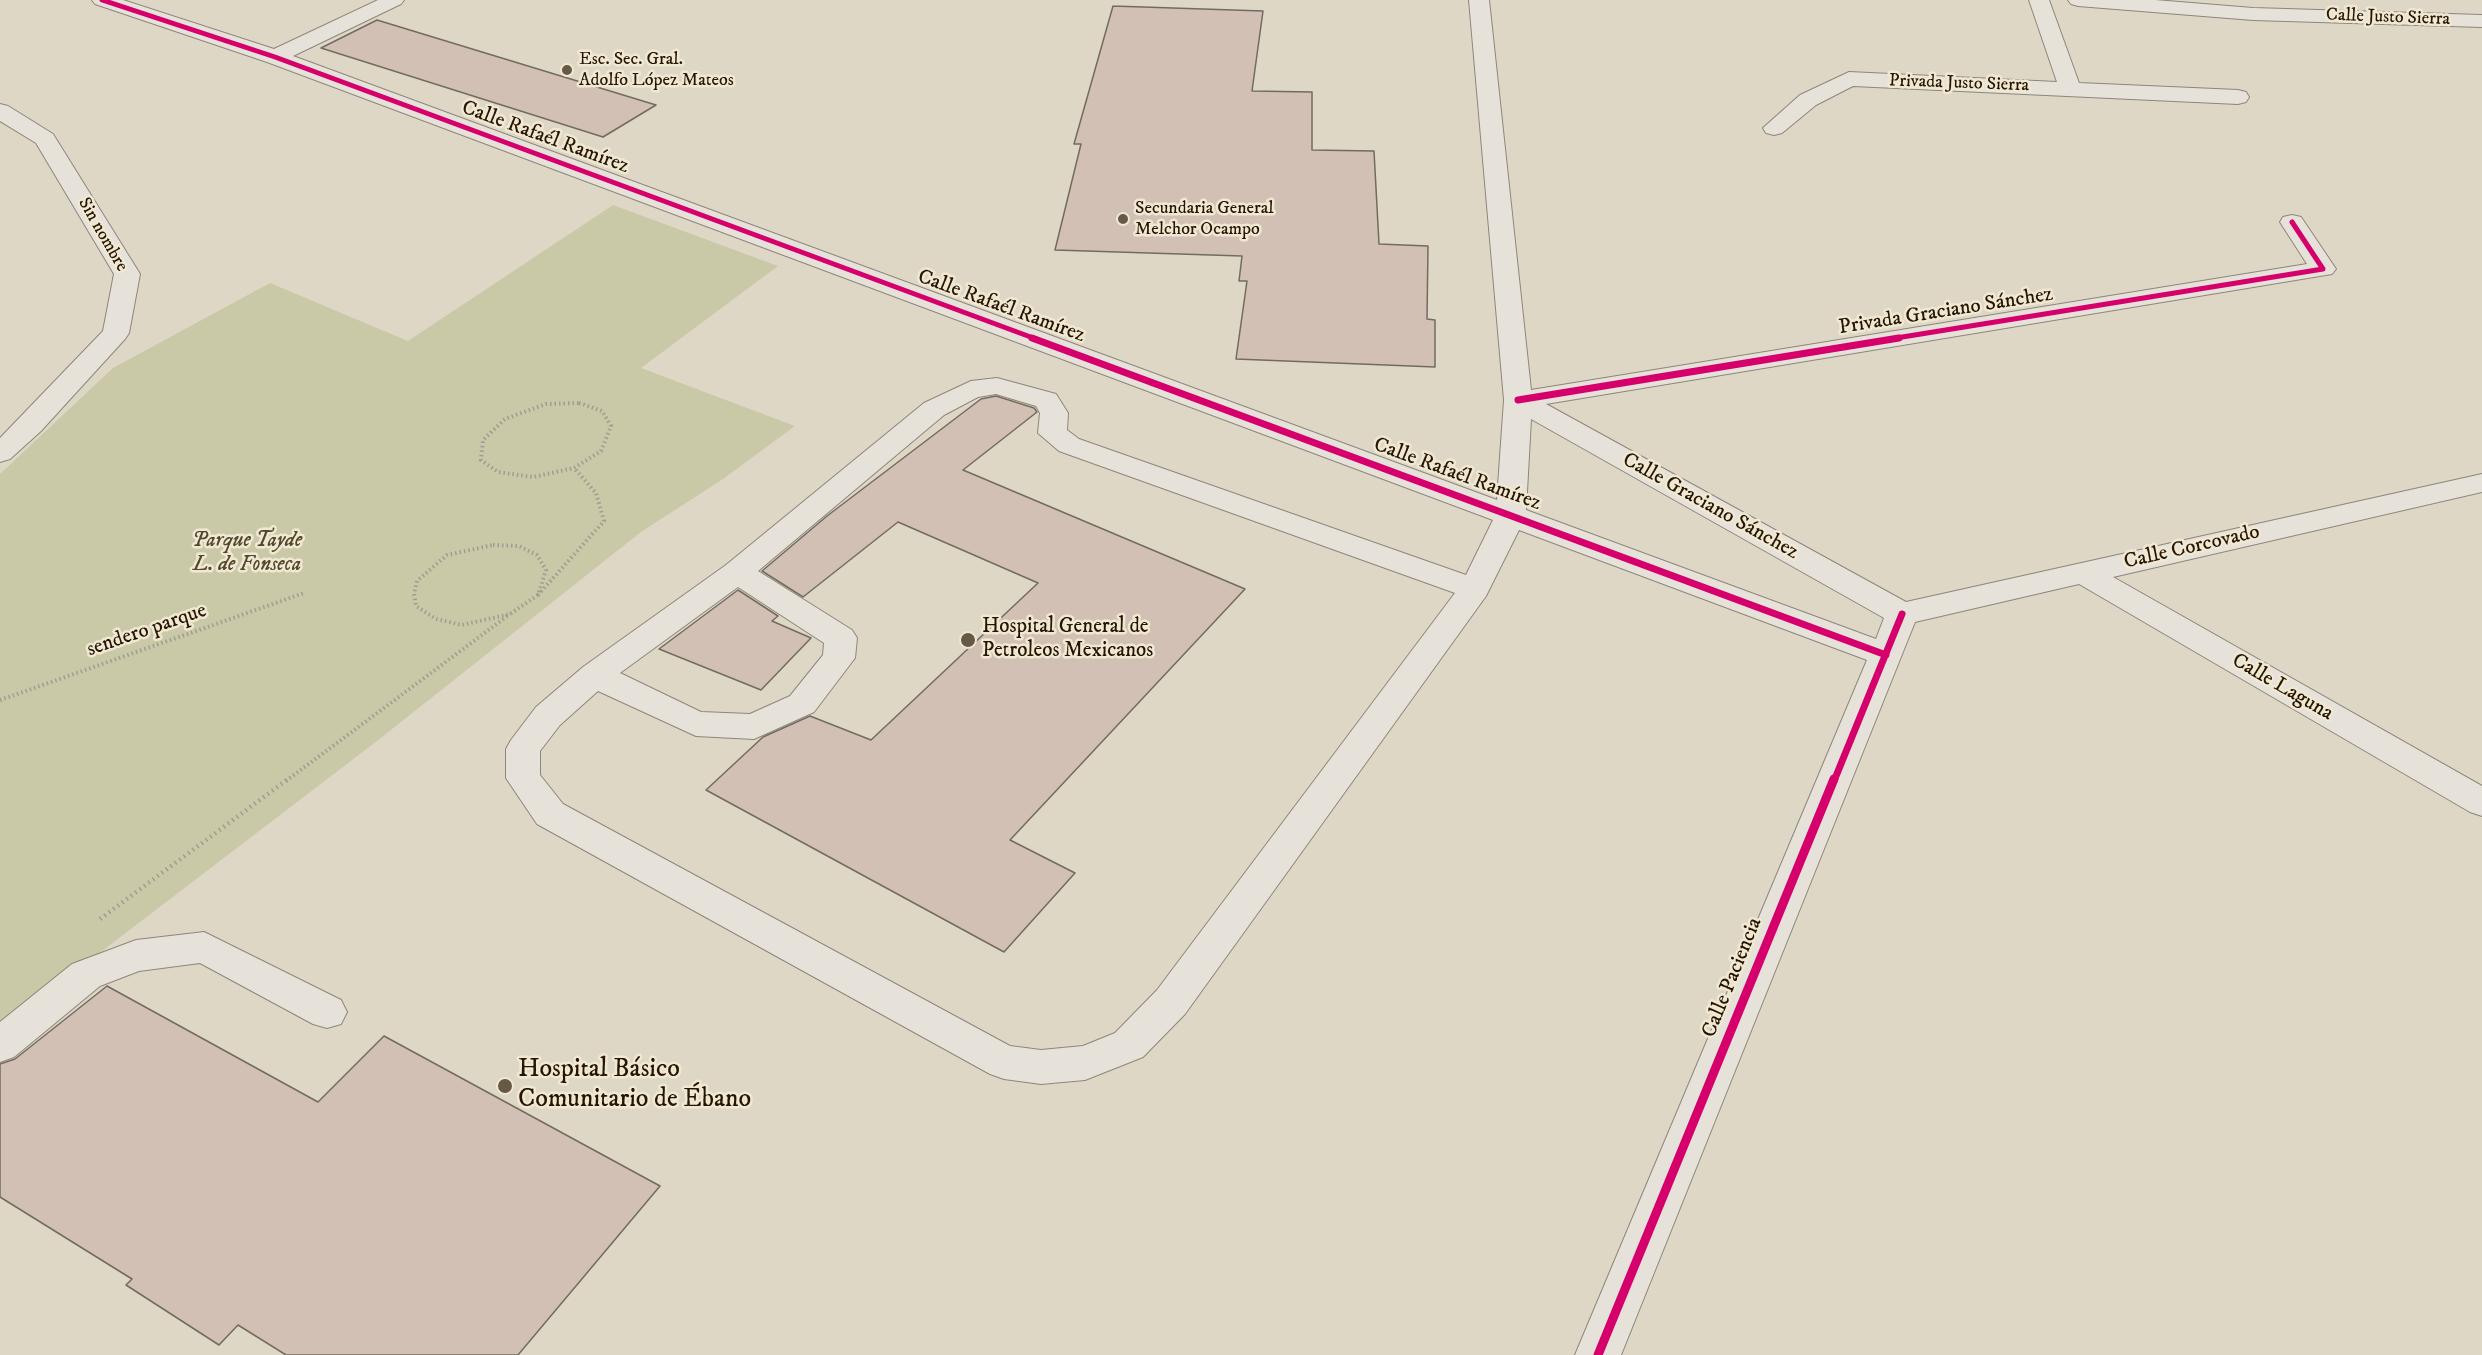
<!DOCTYPE html>
<html>
<head>
<meta charset="utf-8">
<style>
  body { margin:0 }
  canvas { display:block; background:#ded7c6 }
</style>
</head>
<body>
<canvas width="2482" height="1355"></canvas>
<script>
const ctx = document.querySelector('canvas').getContext('2d');
ctx.lineJoin = 'round';
function fillPath(path, color) { ctx.fillStyle = color; ctx.fill(path, 'evenodd'); }
const poly = rows => new Path2D(rows.map(r => 'M' + r).join(''));
function strokePath(path, color, width, dash) { ctx.strokeStyle = color; ctx.lineWidth = width; ctx.lineCap = dash ? 'butt' : 'round'; ctx.setLineDash(dash || []); ctx.stroke(path); }
function label(font, color, halo, rows, align = 'center') {
  ctx.font = font + ' "IM FELL DW Pica",serif'; ctx.lineWidth = 5; ctx.setLineDash([]); ctx.textBaseline = 'middle'; ctx.strokeStyle = halo; ctx.fillStyle = color; for (const [text, x, y, turn = 0] of rows) {
    ctx.save(); ctx.translate(x, y); ctx.rotate((+turn || 0) * Math.PI / 180); ctx.textAlign = isNaN(turn) ? turn : align; if (halo) ctx.strokeText(text, 0, 0); ctx.fillText(text, 0, 0); ctx.restore();
  }
}
const green = poly([
  [613,205,778,266,641,368,795,426,723,479,641,532,377,741,0,1029,0,474,113,368,270,283,408,341]
]);
const building = poly([
  [1113,6,1263,11,1252,91,1312,92,1312,150,1374,151,1379,244,1428,246,1427,319,1435,320,1435,367,1236,359,1247,281,1239,281,1242,256,1055,250,1081,144,1074,144,1113,6],
  [377,20,656,105,603,137,321,48,377,20],
  [996,396,1034,408,1037,412,963,470,1245,589,1010,840,1075,873,1004,952,706,790,763,737,810,716,871,740,1038,583,898,522,803,597,762,571,827,516,981,399,996,396],
  [738,590,778,616,772,621,811,638,761,690,659,649,738,590],
  [107,986,318,1102,384,1036,660,1186,518,1355,286,1355,238,1325,219,1345,126,1285,132,1279,0,1197,0,1064,15,1059,107,986]
]);
const pathFar1 = poly([
  [579,403,602,411,611,426,601,451,574,468,533,477,498,472,481,460,483,440,505,419,546,404,579,403],
  [493,545,519,546,537,555,546,570,538,595,510,614,462,625,436,619,416,606,414,594,417,581,447,555,493,545],
  [538,595,604,521,596,493,574,468],
  [0,700,304,593],
  [286,781,510,614]
]);
const path = poly([
  [100,919,288,779]
]);
const minor = poly([
  [92,0,123,0,274,49,378,0,404,0,401,4,293,56,1497,500,1504,400,1469,0,1489,0,1531,390,2307,264,2280,222,2283,217,2292,215,2301,217,2336,269,2332,274,1546,404,1906,602,2482,474,2482,492,2113,577,2482,786,2482,816,2470,812,2079,584,1915,622,1621,1355,1575,1355,1867,660,1519,530,1486,596,1185,1014,1143,1057,1085,1080,1041,1084,1004,1079,990,1074,537,824,506,778,506,749,511,740,536,707,583,667,726,565,924,403,971,381,997,378,1056,394,1068,413,1067,430,1079,439,1466,575,1493,520,267,62,95,4,92,0],
  [996,394,1036,406,1040,413,1038,433,1059,451,1455,593,1157,990,1115,1033,1083,1046,1041,1050,1010,1046,563,804,540,775,540,751,560,725,598,691,696,736,754,739,814,712,855,658,857,638,852,630,758,571,944,415,978,397,996,394],
  [1531,419,1884,618,1876,639,1526,510,1531,419],
  [738,587,824,643,823,655,790,696,750,714,701,712,620,673,738,587],
  [2029,0,2049,0,2079,83,2238,90,2246,92,2249,97,2246,102,2238,104,1853,86,1816,105,1782,133,1774,135,1766,133,1763,128,1800,95,1849,72,2057,82,2029,0],
  [2068,0,2155,0,2253,8,2482,15,2482,27,2253,20,2078,6,2071,4,2068,0],
  [0,104,8,106,53,134,140,274,129,333,125,339,41,431,10,459,0,462,0,438,103,331,114,274,36,143,0,121,0,104],
  [204,932,341,1000,347,1012,341,1024,327,1028,313,1024,200,963,139,971,100,986,14,1057,0,1062,0,1022,72,964,136,940,204,932]
]);
const cyclewayFar2 = poly([
  [102,0,275,57,1036,339],
  [1890,339,2323,269,2292,222]
]);
const cyclewayFar1 = poly([
  [1032,338,1886,655],
  [1518,400,1899,338],
  [1834,781,1902,614]
]);
const cycleway = poly([
  [1598,1355,1834,779]
]);
const markers = [
  [567,70,6,"#665a46"],
  [1123,219,6,"#665a46"],
  [968,640,8,"#665a46"],
  [505,1086,8,"#665a46"]
];
const farStreetnames = [
  ["Calle Justo Sierra",2388,18,2],
  ["Privada Justo Sierra",1959,84,2],
  ["Sin nombre",102,235,60]
];
const farPoinames = [
  ["Esc. Sec. Gral.",579,60],
  ["Adolfo López Mateos",579,81],
  ["Secundaria General",1135,209],
  ["Melchor Ocampo",1135,230]
];
const streetNames = [
  ["Calle Rafaél Ramírez",545,138,20],
  ["Calle Rafaél Ramírez",1001,307,20],
  ["Privada Graciano Sánchez",1946,312,-9],
  ["Calle Rafaél Ramírez",1457,475,20],
  ["Calle Graciano Sánchez",1710,507,29],
  ["Calle Corcovado",2192,548,-13],
  ["sendero parque",147,631,-19],
  ["Calle Laguna",2282,688,30],
  ["Calle Paciencia",1733,978,-68]
];
const parkNames = [
  ["Parque Tayde",247,542],
  ["L. de Fonseca",247,566]
];
const poiNames = [
  ["Hospital General de",982,628],
  ["Petroleos Mexicanos",982,652]
];
const nearPoinames = [
  ["Hospital Básico",518,1071],
  ["Comunitario de Ébano",518,1101]
];
fillPath(green, '#cac9a7');
fillPath(building, '#d1c0b3');
strokePath(building, '#726c60', 1.5);
strokePath(minor, '#8d867a', 2);
strokePath(pathFar1, '#a09c92', 4, [1.5, 3]);
strokePath(path, '#a09c92', 4.5, [1.5, 4]);
fillPath(minor, '#e6e2d9');
strokePath(cyclewayFar2, '#d6006c', 5);
strokePath(cyclewayFar1, '#d6006c', 7);
strokePath(cycleway, '#d6006c', 9);
for (const [x, y, r, color] of markers) { const dot = new Path2D(); dot.arc(x, y, r, 0, 2 * Math.PI); ctx.fillStyle = color; ctx.fill(dot); strokePath(dot, '#f0e8d3', 2); }
label('18px', '#261601', '#f0e8d3', farStreetnames);
label('18px', '#261601', '#f0e8d3', farPoinames, 'left');
label('21px', '#261601', '#f0e8d3', streetNames);
label('italic 21px', '#52482b', '#f0e8d3', parkNames);
label('21px', '#261601', '#f0e8d3', poiNames, 'left');
label('26px', '#261601', '#f0e8d3', nearPoinames, 'left');
</script>
</body>
</html>
